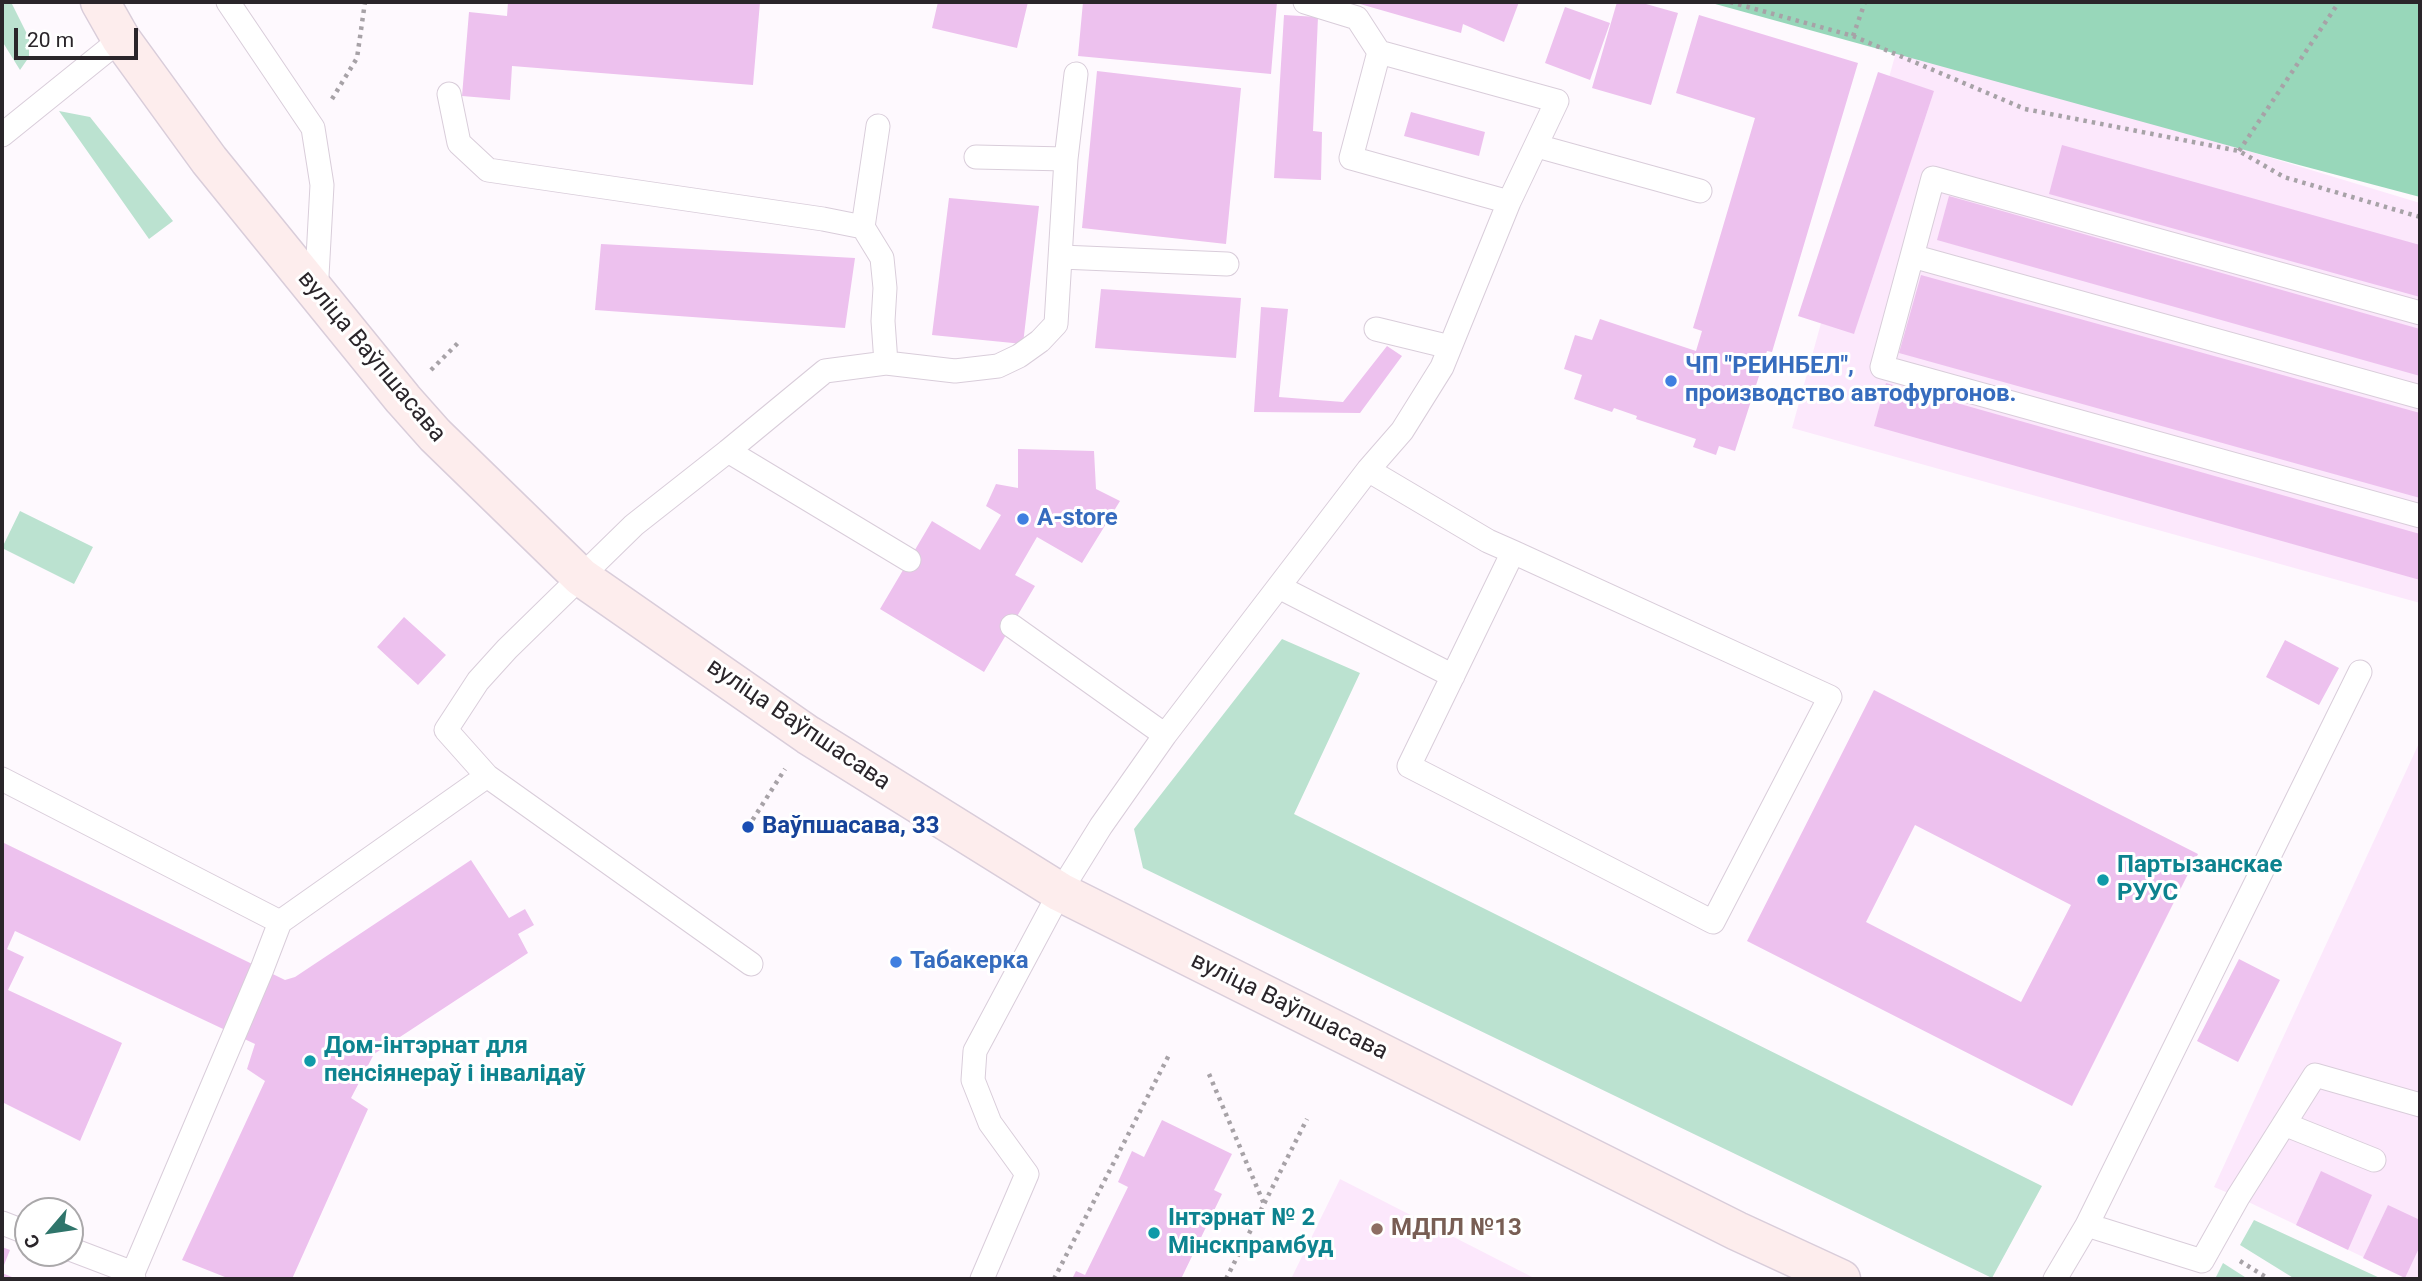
<!DOCTYPE html>
<html>
<head>
<meta charset="utf-8">
<style>
  body { margin:0 }
  #map { position:relative; width:2422px; height:1281px; overflow:hidden; background:#fef9fe; font-family:Roboto,sans-serif }
  canvas { display:block }
  .frame { position:absolute; inset:0; border:4px solid #2a252a; pointer-events:none }
  .north { position:absolute; left:14px; top:1197px; width:70px; height:70px; box-sizing:border-box; background:#fff; border:2px solid #aaa8aa; border-radius:50%; rotate:241deg; font-size:19px; font-weight:700; line-height:28px; text-align:center; color:#2a252a }
  .north::after { content:''; display:block; margin:auto; width:24px; height:32px; background:#2f756b; clip-path:polygon(50% 0,100% 100%,50% 72%,0 100%) }
  .scale { position:absolute; left:14px; top:28px; width:124px; height:32px; box-sizing:border-box; border:4px solid #2a252a; border-top:0; padding-left:9px; font-size:21px; line-height:24px; white-space:nowrap; color:#2a252a; -webkit-text-stroke:5px #fff; paint-order:stroke }
</style>
</head>
<body>
<div id="map">
<canvas width="2422" height="1281"></canvas>
<div class="frame"></div>
<div class="north">С</div>
<div class="scale">20 m</div>
</div>
<script>
const ctx = document.querySelector('canvas').getContext('2d');
ctx.lineJoin = 'round';
function fillPath(path, color) { ctx.fillStyle = color; ctx.fill(path, 'evenodd'); }
const poly = rows => new Path2D(rows.map(r => 'M' + r).join(''));
function strokePath(path, color, width, dash) { ctx.strokeStyle = color; ctx.lineWidth = width; ctx.lineCap = dash ? 'butt' : 'round'; ctx.setLineDash(dash || []); ctx.stroke(path); }
function label(font, color, halo, rows, align = 'center') {
  ctx.font = font + ' Roboto,sans-serif'; ctx.lineWidth = 6; ctx.setLineDash([]); ctx.textBaseline = 'middle'; ctx.strokeStyle = halo; ctx.fillStyle = color; for (const [text, x, y, turn = 0] of rows) {
    ctx.save(); ctx.translate(x, y); ctx.rotate((+turn || 0) * Math.PI / 180); ctx.textAlign = isNaN(turn) ? turn : align; if (halo) ctx.strokeText(text, 0, 0); ctx.fillText(text, 0, 0); ctx.restore();
  }
}
const built = poly([
  [1898,45,2420,203,2420,603,1792,428],
  [2420,741,2420,1279,2409,1279,2238,1197,2214,1187],
  [1340,1179,1536,1279,1291,1279]
]);
const green = poly([
  [2,2,11,2,29,38,29,57,20,70,2,41],
  [59,111,90,117,173,221,149,239],
  [20,511,93,547,74,584,2,548],
  [1282,639,1360,673,1294,814,2042,1186,1992,1278,1143,868,1134,829],
  [2254,1220,2382,1279,2295,1279,2240,1245],
  [2223,1263,2248,1279,2215,1279]
]);
const forest = poly([
  [1708,2,2420,2,2420,197,2299,165]
]);
const building = poly([
  [508,2,760,2,753,85,512,66,510,100,462,96,469,12,507,16],
  [938,2,1028,2,1017,48,932,28],
  [1083,2,1277,2,1271,74,1078,56],
  [1353,2,1519,2,1504,42,1463,24,1461,33],
  [1617,2,1639,2,1678,13,1651,105,1592,88],
  [1565,7,1610,23,1590,80,1545,63],
  [1284,15,1318,17,1313,131,1322,132,1321,180,1274,178],
  [1699,15,1858,63,1772,352,1767,351,1735,451,1719,446,1716,455,1693,447,1696,439,1636,419,1637,416,1614,408,1612,412,1574,399,1582,375,1564,369,1575,335,1592,340,1600,319,1696,351,1702,331,1693,328,1755,118,1676,93],
  [1097,71,1241,88,1226,244,1082,228],
  [1878,72,1934,91,1854,334,1798,316],
  [1411,112,1485,132,1479,156,1404,136],
  [2062,145,2420,245,2420,297,2049,194],
  [1949,196,2420,329,2420,376,1937,240],
  [949,198,1039,206,1023,344,932,335],
  [601,244,855,258,845,328,595,310],
  [1921,275,2420,413,2420,498,1899,353],
  [1101,289,1241,298,1236,358,1095,348],
  [1261,307,1288,309,1279,397,1343,402,1387,346,1402,356,1360,413,1254,412],
  [1886,383,2420,534,2420,580,1874,426],
  [1018,449,1094,451,1096,489,1120,501,1082,563,1037,537,1015,575,1035,586,984,672,880,609,932,521,980,550,1001,515,986,506,996,484,1018,488],
  [404,617,446,655,418,685,377,647],
  [2285,640,2339,668,2319,705,2266,677],
  [1874,690,2198,854,2072,1106,1747,941],
  [1915,825,2071,905,2021,1002,1866,922],
  [2,842,285,980,295,977,471,860,509,918,525,909,534,925,518,934,528,953,374,1054,351,1098,368,1109,292,1279,230,1279,182,1260,265,1081,247,1069,255,1044,15,931,7,949,24,957,8,990,122,1043,80,1141,2,1102],
  [2239,959,2280,980,2238,1062,2197,1041],
  [1162,1120,1232,1154,1214,1190,1222,1194,1181,1279,1072,1279,1076,1271,1085,1275,1128,1187,1118,1182,1132,1151,1144,1157],
  [2321,1171,2372,1195,2348,1250,2296,1225],
  [2388,1205,2420,1220,2420,1246,2405,1278,2363,1258],
  [2,1247,10,1250,2,1270],
  [2,1273,17,1279,2,1279]
]);
const path = poly([
  [1730,2,1853,36,2025,109,2239,151,2284,177,2420,217],
  [1853,36,1865,2],
  [332,99,357,58,365,2],
  [2239,151,2339,2],
  [431,370,460,341],
  [748,827,785,769],
  [1209,1074,1264,1204],
  [2240,1261,2269,1279],
  [1054,1279,1169,1055],
  [1226,1279,1307,1119]
]);
const lane = poly([
  [228,2,313,128,322,185,316,294],
  [1305,2,1357,18,1379,52],
  [449,94,459,143,488,170,823,219,863,227,882,258,885,288,883,321,886,363],
  [2,135,121,39],
  [1537,146,1700,191],
  [1066,159,1076,74],
  [863,227,878,126],
  [1912,256,1882,367,2420,516],
  [1061,257,1227,264],
  [2420,313,1933,178,1912,256,2420,397],
  [1376,329,1450,347],
  [728,451,909,560],
  [1368,470,1488,541,1513,552,1830,697,1713,922,1409,766,1513,552],
  [1279,587,1453,676],
  [1012,626,1165,735],
  [2,779,280,922,487,776],
  [751,964,487,776,446,730,478,681,507,649,634,525,728,451,825,371,886,363,955,371,998,366,1019,356,1040,341,1056,324,1066,159,976,157],
  [2284,1124,2374,1160],
  [2,1223,28,1233],
  [2087,1225,2360,672],
  [70,1249,133,1273],
  [134,1279,133,1273,262,969,280,922],
  [982,1279,1027,1174,990,1123,973,1080,975,1051,1060,892,1101,826,1165,735,1368,470,1402,431,1442,367,1509,202,1557,101,1379,52,1351,158,1509,202],
  [2055,1279,2087,1225,2202,1261,2238,1197,2315,1075,2420,1105]
]);
const secondary = poly([
  [100,2,121,39,209,160,403,399,435,435,581,577,808,735,1060,892,1737,1231,1841,1279]
]);
const markers = [
  [1671,381,7,"#3f7fe0"],
  [1023,519,7,"#3f7fe0"],
  [748,827,7,"#1a4fb4"],
  [2103,880,7,"#0f9aa8"],
  [896,962,7,"#3f7fe0"],
  [310,1061,7,"#0f9aa8"],
  [1377,1229,7,"#8d6e63"],
  [1154,1233,7,"#0f9aa8"]
];
const streetNames = [
  ["вуліца Ваўпшасава",371,357,50],
  ["вуліца Ваўпшасава",798,725,34],
  ["вуліца Ваўпшасава",1289,1007,26]
];
const shopNames = [
  ["ЧП \"РЕИНБЕЛ\",",1685,367],
  ["производство автофургонов.",1685,395],
  ["А-store",1037,519],
  ["Табакерка",910,962]
];
const transitNames = [
  ["Ваўпшасава, 33",762,827]
];
const cultureNames = [
  ["Партызанскае",2117,866],
  ["РУУС",2117,894],
  ["Дом-інтэрнат для",324,1047],
  ["пенсіянераў і інвалідаў",324,1075],
  ["Інтэрнат № 2",1168,1219],
  ["Мінскпрамбуд",1168,1247]
];
const educationNames = [
  ["МДПЛ №13",1391,1229]
];
fillPath(built, '#fce8fc');
fillPath(green, '#bbe2d0');
fillPath(forest, '#98d7ba');
fillPath(building, '#edc1ee');
strokePath(lane, '#d9cdda', 25);
strokePath(secondary, '#d9cdda', 41);
strokePath(path, '#a7a2a7', 4.5, [3.5, 5]);
strokePath(lane, '#fff', 23);
strokePath(secondary, '#fdeded', 38);
for (const [x, y, r, color] of markers) { const dot = new Path2D(); dot.arc(x, y, r, 0, 2 * Math.PI); ctx.fillStyle = color; ctx.fill(dot); strokePath(dot, '#fff', 2.5); }
label('24px', '#2a252a', '#fff', streetNames);
label('bold 24px', '#366cbe', '#fff', shopNames, 'left');
label('bold 24px', '#164399', '#fff', transitNames, 'left');
label('bold 24px', '#0d838f', '#fff', cultureNames, 'left');
label('bold 24px', '#785e54', '#fff', educationNames, 'left');
</script>
</body>
</html>
